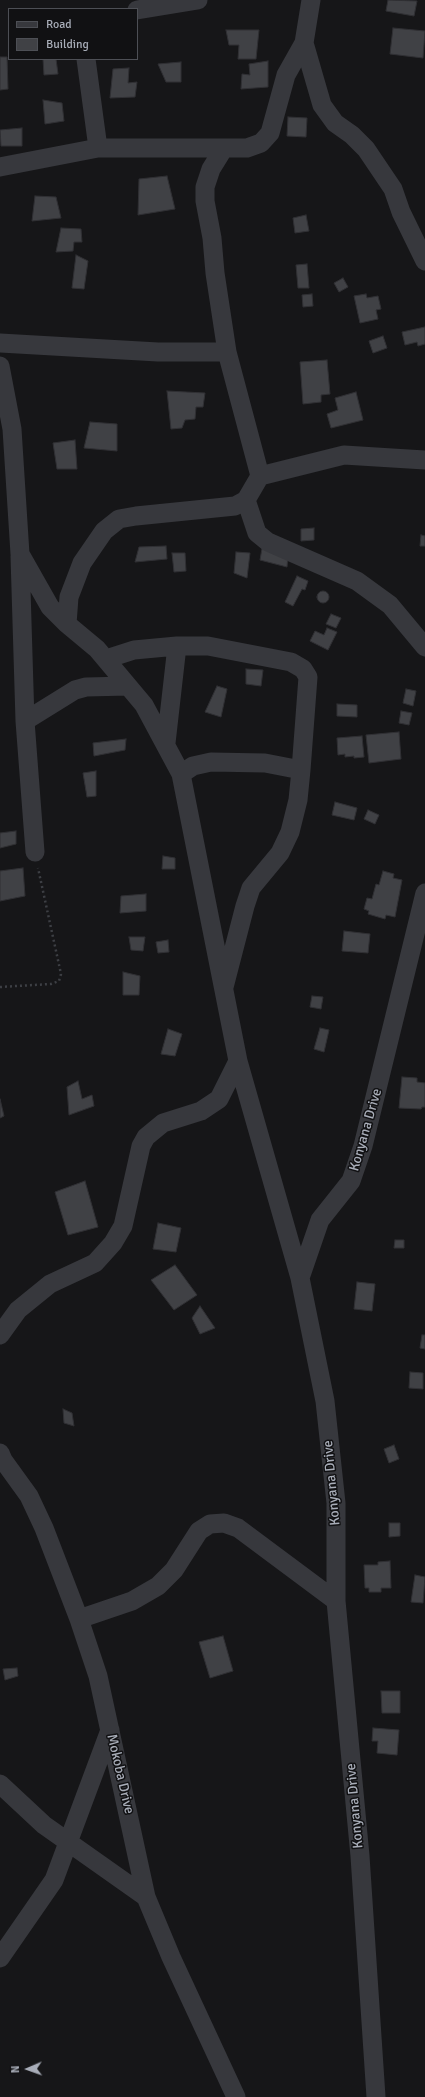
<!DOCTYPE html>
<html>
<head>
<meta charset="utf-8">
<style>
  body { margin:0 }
  #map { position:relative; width:425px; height:2097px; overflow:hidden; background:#161618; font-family:Signika,sans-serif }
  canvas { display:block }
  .legend { position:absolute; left:8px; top:8px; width:130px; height:52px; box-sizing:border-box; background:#111113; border:1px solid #4d4f55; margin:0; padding:5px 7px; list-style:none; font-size:12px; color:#a8adb8 }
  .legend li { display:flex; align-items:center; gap:8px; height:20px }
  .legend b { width:20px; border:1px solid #4d4f55 }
  .north { position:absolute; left:8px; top:2049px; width:40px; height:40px; -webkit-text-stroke:3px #111113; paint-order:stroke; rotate:268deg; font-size:11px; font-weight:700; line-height:16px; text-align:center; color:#a8adb8 }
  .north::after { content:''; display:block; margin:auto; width:14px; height:18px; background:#a8adb8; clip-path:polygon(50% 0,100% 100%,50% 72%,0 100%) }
</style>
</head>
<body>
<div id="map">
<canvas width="425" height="2097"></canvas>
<ul class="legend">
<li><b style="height:5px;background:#37383d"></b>Road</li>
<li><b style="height:11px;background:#404145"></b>Building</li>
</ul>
<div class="north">N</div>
</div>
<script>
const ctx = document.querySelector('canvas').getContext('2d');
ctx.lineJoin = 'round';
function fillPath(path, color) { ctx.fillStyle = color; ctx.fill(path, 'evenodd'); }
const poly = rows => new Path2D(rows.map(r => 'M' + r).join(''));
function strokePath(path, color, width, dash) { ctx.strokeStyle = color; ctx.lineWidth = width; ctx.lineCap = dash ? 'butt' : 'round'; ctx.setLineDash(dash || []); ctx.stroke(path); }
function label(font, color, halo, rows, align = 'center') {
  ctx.font = font + ' Signika,sans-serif'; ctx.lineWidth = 3; ctx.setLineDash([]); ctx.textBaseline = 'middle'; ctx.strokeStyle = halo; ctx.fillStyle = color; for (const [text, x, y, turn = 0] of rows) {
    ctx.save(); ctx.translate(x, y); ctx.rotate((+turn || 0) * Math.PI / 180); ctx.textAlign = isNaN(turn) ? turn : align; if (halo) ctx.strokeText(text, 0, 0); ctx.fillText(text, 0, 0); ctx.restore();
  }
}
const building = poly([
  [388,0,417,1,414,16,386,11,388,0],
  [393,28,425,31,423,58,390,54,393,28],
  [226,30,259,30,256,59,238,59,239,45,229,45,226,30],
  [0,57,7,57,8,89,0,90,0,57],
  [43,59,56,59,58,74,44,75,43,59],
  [268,61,268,87,241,89,242,74,250,75,249,64,268,61],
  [181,62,181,82,166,82,158,64,181,62],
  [129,68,128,83,137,82,135,97,110,98,113,69,129,68],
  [43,100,62,103,64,121,45,124,43,100],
  [288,117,307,118,306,137,287,136,288,117],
  [22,128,22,146,1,146,0,130,22,128],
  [167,176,175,209,138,215,139,179,167,176],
  [35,196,56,197,61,218,32,221,35,196],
  [306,215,309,231,295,233,293,218,306,215],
  [61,228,81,229,82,242,74,242,73,251,56,252,61,228],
  [76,255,88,261,84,289,72,288,76,255],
  [307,264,309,288,298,288,296,265,307,264],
  [343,278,348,287,339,292,334,283,343,278],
  [312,294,313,306,303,307,302,295,312,294],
  [366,294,367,298,378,296,381,309,376,310,378,319,360,323,354,296,366,294],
  [425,327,425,344,418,346,417,342,405,345,402,332,425,327],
  [383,336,387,348,373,353,369,341,383,336],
  [327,360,330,394,321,395,321,402,303,404,300,362,327,360],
  [167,391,205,393,203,407,196,407,195,419,185,420,182,428,171,429,167,391],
  [356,392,363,420,331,428,327,414,338,410,335,398,356,392],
  [90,422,117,424,117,451,84,448,90,422],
  [75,440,77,469,57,469,53,443,75,440],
  [314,528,314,540,301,541,301,529,314,528],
  [421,535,425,536,425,546,420,546,421,535],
  [263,543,288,555,287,567,260,560,263,543],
  [166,546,167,559,135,562,139,547,166,546],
  [236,552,250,553,247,578,234,573,236,552],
  [172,553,185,553,186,571,174,572,172,553],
  [297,576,308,581,305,590,302,589,293,606,285,602,297,576],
  '317 597a6 6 0 1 1 12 0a6 6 0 1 1-12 0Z',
  [331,614,341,618,336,628,326,624,331,614],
  [327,628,337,632,328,650,310,641,315,631,324,635,327,628],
  [246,669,263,670,261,686,246,684,246,669],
  [217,686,227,689,221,717,205,712,217,686],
  [406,689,416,691,413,706,403,703,406,689],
  [337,704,357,705,357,717,337,716,337,704],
  [401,711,412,713,409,725,399,723,401,711],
  [399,732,401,759,369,763,366,735,399,732],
  [362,736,364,757,354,758,354,756,345,757,345,754,338,755,337,738,362,736],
  [126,739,125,750,94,756,93,743,126,739],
  [96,771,96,796,87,797,83,773,96,771],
  [335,802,357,808,354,820,332,815,335,802],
  [368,810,379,815,375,824,364,819,368,810],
  [16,831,16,844,0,848,0,833,16,831],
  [163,856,175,858,175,869,162,869,163,856],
  [23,868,25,896,0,901,0,871,23,868],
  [383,871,394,874,393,878,402,880,395,917,386,915,385,919,368,914,369,911,364,909,367,898,372,899,376,884,379,885,383,871],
  [146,894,146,911,120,913,121,896,146,894],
  [344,931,370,934,368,953,342,951,344,931],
  [129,937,145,937,143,951,131,950,129,937],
  [168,940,169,952,158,953,156,942,168,940],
  [123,972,140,976,139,995,123,995,123,972],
  [312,996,323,997,321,1009,310,1007,312,996],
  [320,1028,329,1030,324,1052,314,1049,320,1028],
  [168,1029,182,1034,175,1056,161,1054,168,1029],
  [402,1077,417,1078,417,1082,425,1083,425,1107,422,1107,421,1109,399,1108,402,1077],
  [78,1081,82,1099,92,1095,94,1106,69,1115,67,1087,78,1081],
  [0,1099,4,1116,0,1118,0,1099],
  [85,1181,98,1227,68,1235,55,1192,85,1181],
  [158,1223,181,1228,176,1252,153,1249,158,1223],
  [395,1240,404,1240,404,1248,394,1248,395,1240],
  [175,1265,197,1295,174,1310,151,1280,175,1265],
  [357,1282,375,1284,372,1311,354,1309,357,1282],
  [200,1306,215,1328,200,1334,192,1318,200,1306],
  [422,1335,425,1335,425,1349,420,1348,422,1335],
  [410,1372,423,1373,423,1389,409,1388,410,1372],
  [63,1409,72,1413,74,1426,64,1423,63,1409],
  [394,1445,399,1459,389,1463,384,1449,394,1445],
  [389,1523,400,1523,400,1536,389,1537,389,1523],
  [390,1561,391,1588,381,1588,381,1592,369,1592,369,1588,365,1588,364,1565,378,1565,378,1562,390,1561],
  [415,1575,425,1577,423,1603,411,1602,415,1575],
  [223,1636,233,1671,210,1678,199,1642,223,1636],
  [17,1668,18,1676,5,1680,3,1669,17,1668],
  [381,1691,400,1691,400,1713,382,1713,381,1691],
  [373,1728,399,1730,397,1755,377,1753,378,1741,372,1741,373,1728]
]);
const path = poly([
  [0,987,51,984,59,981,61,974,38,868]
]);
const minor = poly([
  [311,0,304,43,322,105,335,123,352,135,366,149,393,189,401,212,425,261],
  [137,10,198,0],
  [86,59,98,148],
  [0,167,98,148,224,148],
  [0,343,158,352,227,352,260,476],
  [227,352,215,273,212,238,205,201,205,187,211,169,224,148,247,148,261,143,270,133,286,75,304,43],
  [0,366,12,429,20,554,50,607,67,624,97,649,144,705,181,774,238,1061,300,1278],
  [246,500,257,533,268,542,357,581,390,605,425,647],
  [20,556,25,721,35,852],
  [67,624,69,597,82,563,104,531,119,519,136,516,235,506,246,500,260,476,344,455,425,460],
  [106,659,134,650,177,646,208,646,291,662,303,669,308,677,301,770],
  [25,721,75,690,86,687,128,686],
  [166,743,177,646],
  [181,774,193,766,211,762,265,763,301,770,298,800,290,832,280,853,251,888,245,906,224,987],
  [0,1335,18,1310,50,1284,95,1263,113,1243,123,1226,141,1146,146,1137,163,1123,201,1111,219,1099,238,1061],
  [0,1453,3,1460,29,1496,44,1528,79,1619,98,1676,146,1897,171,1957,236,2097],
  [79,1619,132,1601,158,1586,174,1570,199,1531,210,1524,224,1523,238,1528,336,1601],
  [0,1784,44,1825,146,1897],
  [0,1958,54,1880,110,1730],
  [376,2097,360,1856,336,1601,336,1503,325,1401,300,1278,320,1220,351,1181,363,1146,425,893]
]);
const streetNames = [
  ["Konyana Drive",366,1130,-74],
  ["Konyana Drive",332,1483,-95],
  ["Mokoba Drive",120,1774,77],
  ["Konyana Drive",355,1806,-95]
];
fillPath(building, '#404145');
strokePath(building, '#303034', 1);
strokePath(path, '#3d3f44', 2.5, [2, 3]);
strokePath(minor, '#37383d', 19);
label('14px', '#a8adb8', '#111113', streetNames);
</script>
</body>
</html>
